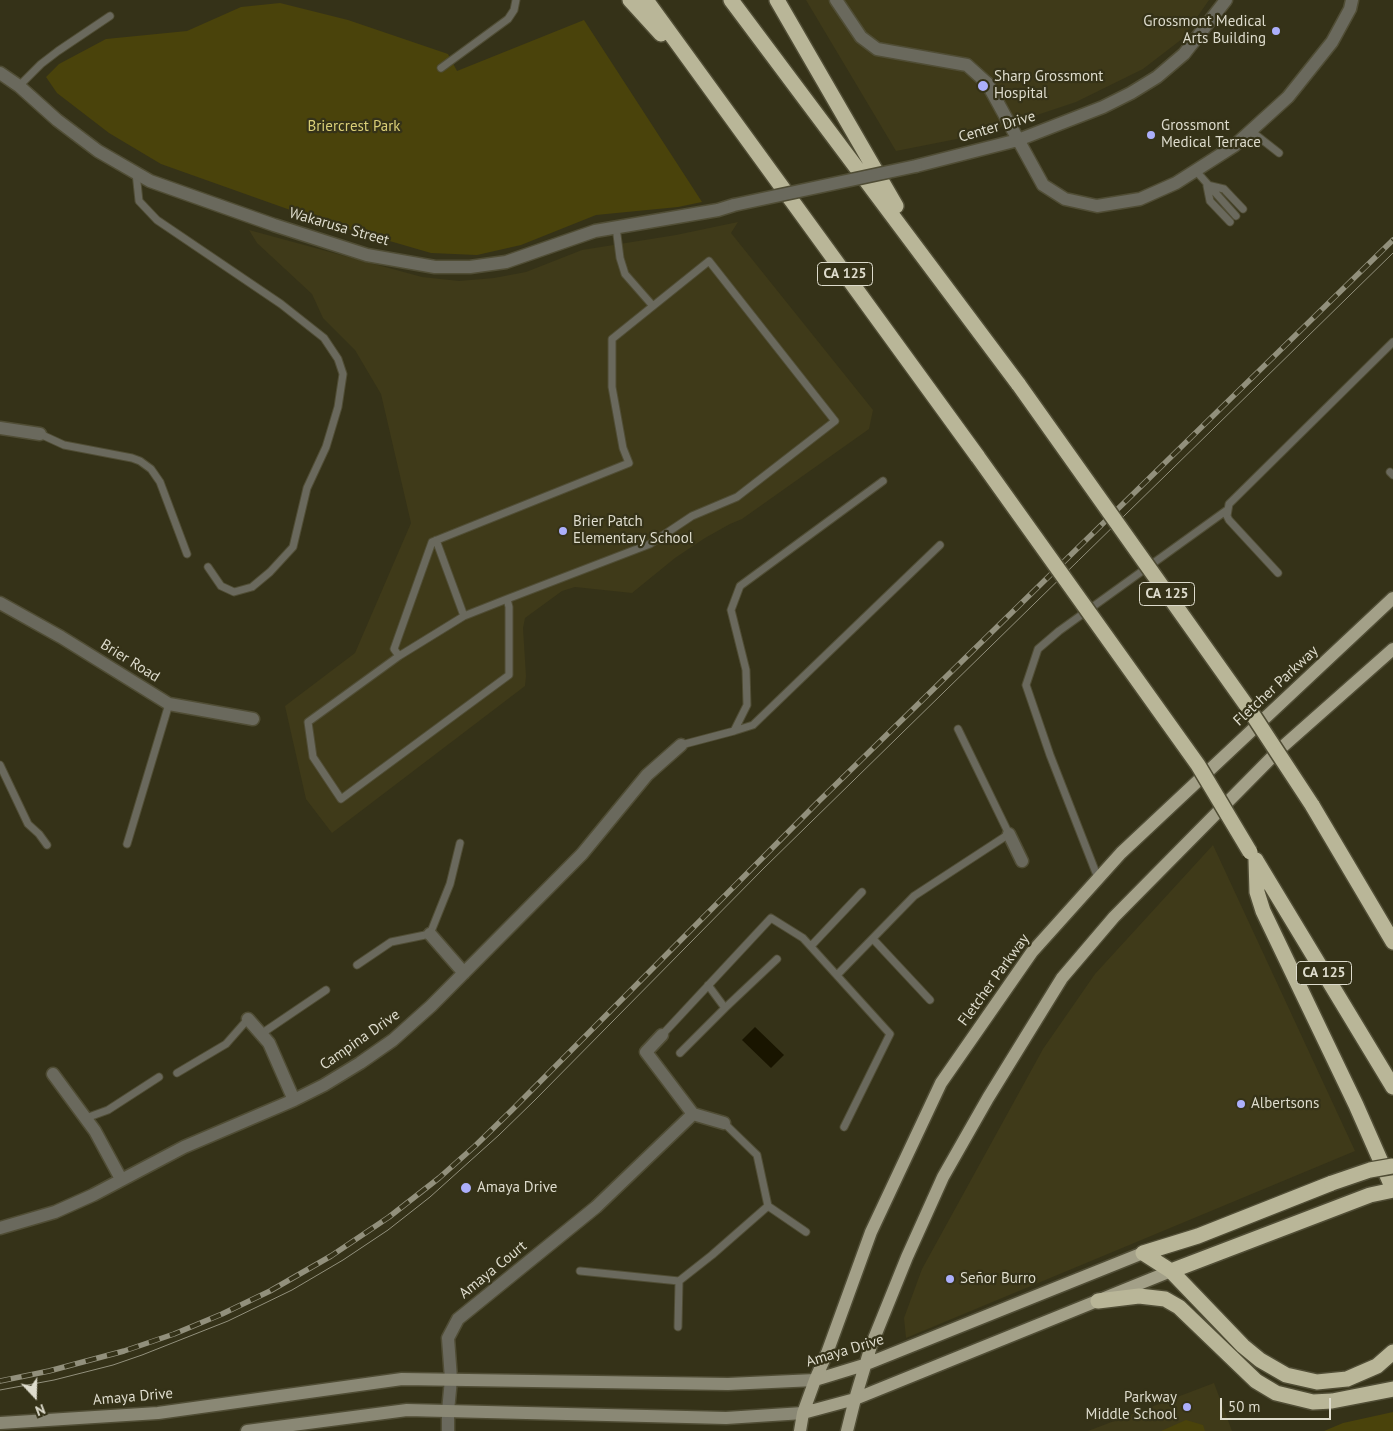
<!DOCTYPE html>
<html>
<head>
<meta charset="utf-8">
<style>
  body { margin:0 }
  #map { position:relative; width:1393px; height:1431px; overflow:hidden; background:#353218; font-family:"PT Sans",sans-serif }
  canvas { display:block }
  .north { position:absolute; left:10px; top:1371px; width:50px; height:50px; -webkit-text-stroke:4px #353218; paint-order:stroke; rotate:159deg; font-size:14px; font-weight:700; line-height:20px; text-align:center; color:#dedccd }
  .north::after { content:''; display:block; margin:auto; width:18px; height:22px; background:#dedccd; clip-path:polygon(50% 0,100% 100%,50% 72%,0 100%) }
  .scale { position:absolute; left:1220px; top:1398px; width:111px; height:22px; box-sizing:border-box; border:2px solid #dedccd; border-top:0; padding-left:6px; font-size:15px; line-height:18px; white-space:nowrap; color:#dedccd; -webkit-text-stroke:4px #353218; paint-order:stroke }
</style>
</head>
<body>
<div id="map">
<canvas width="1393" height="1431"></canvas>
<div class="north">N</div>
<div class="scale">50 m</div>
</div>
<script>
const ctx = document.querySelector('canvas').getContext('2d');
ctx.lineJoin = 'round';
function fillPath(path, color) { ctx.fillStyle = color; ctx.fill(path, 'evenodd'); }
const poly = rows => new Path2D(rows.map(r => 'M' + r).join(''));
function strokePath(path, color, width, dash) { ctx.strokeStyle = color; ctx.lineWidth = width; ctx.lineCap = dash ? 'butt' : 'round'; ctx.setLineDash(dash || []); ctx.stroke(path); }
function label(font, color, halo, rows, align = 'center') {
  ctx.font = font + ' "PT Sans",sans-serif'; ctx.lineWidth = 4.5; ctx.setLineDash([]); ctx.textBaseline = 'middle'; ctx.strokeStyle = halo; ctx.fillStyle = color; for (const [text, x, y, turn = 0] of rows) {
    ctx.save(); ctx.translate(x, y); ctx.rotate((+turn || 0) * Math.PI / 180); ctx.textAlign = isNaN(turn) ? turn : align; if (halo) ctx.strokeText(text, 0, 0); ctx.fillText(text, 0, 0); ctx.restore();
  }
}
const built = poly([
  [806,0,1209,0,1182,39,1143,69,1076,102,977,135,896,151],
  [738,222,731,233,873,410,869,429,742,519,730,524,705,538,675,558,632,593,575,587,562,591,525,618,523,628,526,676,525,686,332,833,306,799,285,706,355,653,411,523,381,394,355,350,323,318,312,294,257,243,249,230,422,277,459,281,494,278,526,272,582,250,676,235],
  [1213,845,1355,1151,906,1338,904,1318,922,1269,1043,1049,1095,974],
  [1214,1383,1232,1431,1088,1431]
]);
const green = poly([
  [280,3,348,20,448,54,457,71,584,20,702,202,678,207,596,215,521,245,477,255,431,253,324,222,161,164,109,133,57,93,46,77,59,64,106,39,187,31,241,7],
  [1393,1412,1393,1431,1324,1431,1343,1423],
  [1186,1420,1203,1425,1205,1431,1161,1431]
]);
const water = poly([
  [755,1027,784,1055,771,1068,742,1040]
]);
const service = poly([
  [441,68,508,19,514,10,516,0],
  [19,86,41,64,58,51,110,16],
  [1251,131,1279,153],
  [1196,171,1236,216],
  [136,173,139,201,157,220,281,304,324,338,338,359,343,374,338,407,326,447,307,488,293,547,270,572,252,587,234,592,221,586,208,567],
  [1207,185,1224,189,1243,209],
  [1207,186,1210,201,1230,222],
  [40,434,64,445,132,458,140,461,151,469,160,482,187,554],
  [1390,472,1393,475],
  [436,540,464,616,507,599,509,607,509,675,341,799,313,757,308,722,399,656,394,649,432,542,629,463,623,448,612,387,612,339,653,306,625,274,620,258,616,227],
  [1278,573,1229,520,1227,516,1229,504,1393,342],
  [507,599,650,544,692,516,737,497,835,421,709,261,653,306],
  [399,656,464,616],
  [734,731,747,705,746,670,731,610,740,586,883,481],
  [681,745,734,731,753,725,940,545],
  [0,765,28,824,39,834,47,845],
  [127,844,169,704],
  [1098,878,1050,755,1026,685,1038,649,1059,631,1227,510],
  [873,939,930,1000],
  [811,946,862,892],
  [357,965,391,942,430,934,450,884,460,843],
  [837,975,914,896,1009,834,958,729],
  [725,1008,777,959],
  [261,1034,326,990],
  [662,1035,771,918,803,938,890,1034,844,1127],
  [680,1053,725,1008,708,985],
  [177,1073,226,1044,248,1019],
  [86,1118,108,1110,159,1077],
  [768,1206,806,1232],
  [580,1271,679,1281,712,1255,768,1206,757,1155,724,1123],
  [678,1327,679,1281]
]);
const minor = poly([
  [836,0,861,37,877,49,967,65,987,83],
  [0,428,40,434],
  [0,603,61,637,169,704,253,719],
  [1009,834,1022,861],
  [430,934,464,973],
  [248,1019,269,1043,294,1100],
  [662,1035,646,1052,693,1114],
  [53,1074,95,1131,121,1179],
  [0,1228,55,1212,93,1195,184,1147,294,1100,324,1085,360,1063,393,1040,431,1006,582,854,647,775,681,745],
  [448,1431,448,1411,451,1379,448,1338,458,1319,596,1207,693,1114,724,1123]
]);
const tertiary = poly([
  [0,73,19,86,57,120,98,151,150,181,274,225,367,255,435,267,470,267,506,262,595,231,718,210,734,205],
  [987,83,1043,185,1065,199,1097,206,1140,199,1176,183,1234,146,1288,97,1332,42,1350,9,1352,0],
  [916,166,1018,140,1103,107,1131,93,1157,77,1184,54,1226,0]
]);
const secondary = poly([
  [0,1423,158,1413,402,1379,728,1384,815,1380],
  [247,1431,407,1410,726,1418,803,1413]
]);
const primary = poly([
  [815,1380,864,1365,1143,1253],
  [803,1413,855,1399,1171,1271],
  [800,1431,803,1413,815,1380,827,1353,871,1232,941,1083,1032,952,1121,853,1393,598],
  [847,1431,855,1399,871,1346,907,1257,943,1177,988,1098,1062,978,1114,917,1280,749,1393,649]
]);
const motorway = poly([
  [630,0,661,34],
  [646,0,978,457],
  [731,0,1019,385],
  [777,0,896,206],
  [1312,805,1393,942],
  [1256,860,1257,892,1263,911,1356,1105,1393,1189],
  [1257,862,1393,1087],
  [1143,1253,1171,1271,1243,1346,1260,1360,1286,1375,1317,1382,1347,1379,1377,1366,1393,1352],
  [1143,1253,1198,1236,1332,1183],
  [1171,1271,1370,1195,1393,1190],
  [1098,1301,1139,1296,1165,1299,1179,1307,1256,1381,1276,1393,1313,1402,1332,1401,1393,1389]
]);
const tram = poly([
  [0,1390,54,1380,113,1365,142,1355,228,1321,292,1290,343,1260,388,1230,430,1197,499,1135,535,1100,764,868,1393,253]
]);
const rail = poly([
  [0,1381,49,1371,124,1351,174,1334,222,1314,270,1291,331,1256,389,1217,439,1178,475,1146,512,1110,819,801,1393,240]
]);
const tertiaryBridge = poly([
  [734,205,916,166]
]);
const motorwayBridge = poly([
  [1019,385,1249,709,1312,805],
  [978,457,1198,765,1250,852],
  [1332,1183,1370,1170,1393,1166]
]);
const markers = [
  [1276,31,5,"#acaffb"],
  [983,86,6,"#acaffb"],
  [1151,135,5,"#acaffb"],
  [563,531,5,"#acaffb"],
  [1241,1104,5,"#acaffb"],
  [466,1188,6,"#acaffb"],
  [950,1279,5,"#acaffb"],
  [1187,1407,5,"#acaffb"]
];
const shields = [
  [845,274,55],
  [1167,594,55],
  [1324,973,55]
];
const shieldNames = [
  ["CA 125",845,274],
  ["CA 125",1167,594],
  ["CA 125",1324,973]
];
const poiNames = [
  ["Grossmont Medical",1266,22,"right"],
  ["Arts Building",1266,39,"right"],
  ["Sharp Grossmont",994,77],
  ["Hospital",994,94],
  ["Grossmont",1161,126],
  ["Medical Terrace",1161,143],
  ["Brier Patch",573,522],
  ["Elementary School",573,539],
  ["Albertsons",1251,1104],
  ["Amaya Drive",477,1188],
  ["Señor Burro",960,1279],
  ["Parkway",1177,1398,"right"],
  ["Middle School",1177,1415,"right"]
];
const parkNames = [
  ["Briercrest Park",354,127]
];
const streetNames = [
  ["Center Drive",997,127,-16],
  ["Wakarusa Street",339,227,16],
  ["Brier Road",130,661,32],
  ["Fletcher Parkway",1276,686,-43],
  ["Fletcher Parkway",994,980,-54],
  ["Campina Drive",360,1040,-35],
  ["Amaya Court",493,1270,-39],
  ["Amaya Drive",845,1351,-17],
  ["Amaya Drive",133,1397,-5]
];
fillPath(built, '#3f3a19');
fillPath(green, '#4a430b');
fillPath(water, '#191500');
strokePath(service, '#504d35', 9);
strokePath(minor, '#504d35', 15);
strokePath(tertiary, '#504d35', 15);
strokePath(secondary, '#504d35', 15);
strokePath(primary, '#504d35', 15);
strokePath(motorway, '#504d35', 18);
strokePath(service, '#6a695d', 7);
strokePath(minor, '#6a695d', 12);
strokePath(tertiary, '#6a695d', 12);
strokePath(secondary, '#8a8875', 12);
strokePath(primary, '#a3a088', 12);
strokePath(motorway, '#b9b698', 15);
strokePath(tram, '#92907c', 1);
strokePath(rail, '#92907c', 5.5);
strokePath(rail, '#353218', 4, [11]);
strokePath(tertiaryBridge, '#504d35', 15, []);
strokePath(motorwayBridge, '#504d35', 18, []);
strokePath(tertiaryBridge, '#6a695d', 12);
strokePath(motorwayBridge, '#b9b698', 15);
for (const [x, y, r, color] of markers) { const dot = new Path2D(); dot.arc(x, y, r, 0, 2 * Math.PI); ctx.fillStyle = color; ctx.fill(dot); strokePath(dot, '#353218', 2); }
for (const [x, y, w] of shields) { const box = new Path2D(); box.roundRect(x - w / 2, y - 11.5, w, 23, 4); ctx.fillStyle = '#353218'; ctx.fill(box); strokePath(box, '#dedccd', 1); }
label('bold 14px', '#dedccd', null, shieldNames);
label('15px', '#dedccd', '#353218', poiNames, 'left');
label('15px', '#d9ce77', '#353218', parkNames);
label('15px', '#dedccd', '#353218', streetNames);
</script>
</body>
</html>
